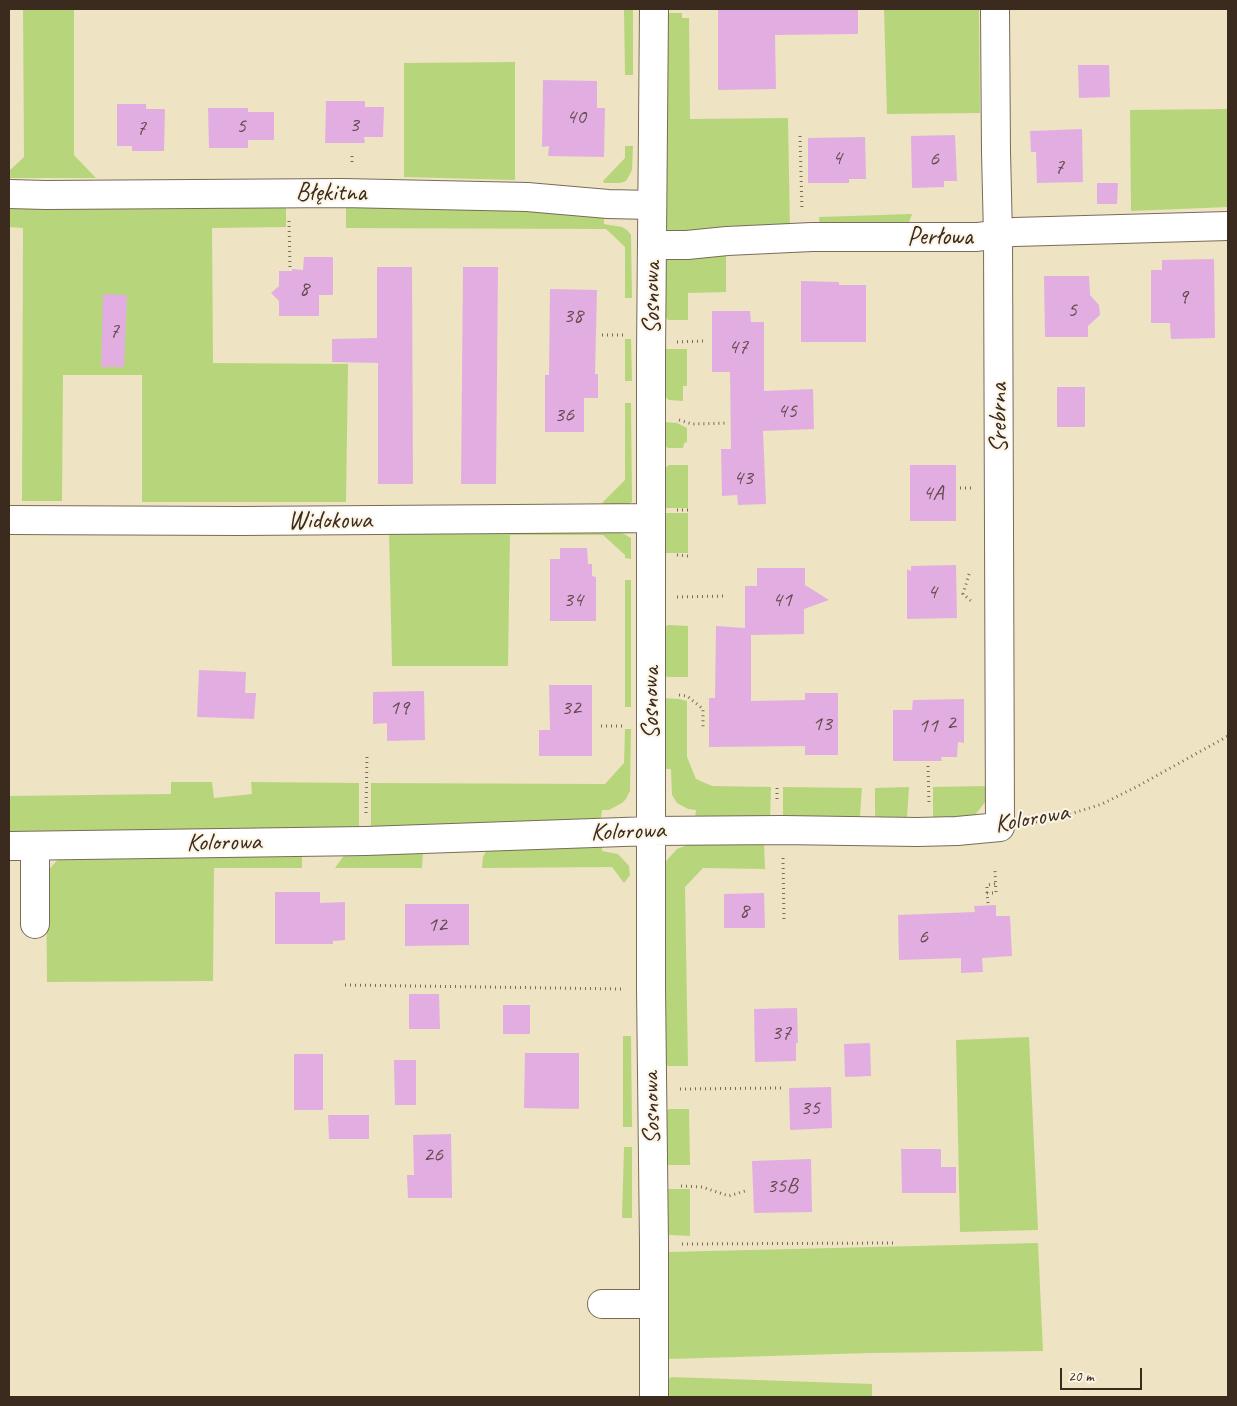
<!DOCTYPE html>
<html>
<head>
<meta charset="utf-8">
<style>
  body { margin:0 }
  #map { position:relative; width:1237px; height:1406px; overflow:hidden; background:#eee3c3; font-family:Caveat,sans-serif }
  canvas { display:block }
  .frame { position:absolute; inset:0; border:10px solid #3b2a1e; pointer-events:none }
  .scale { position:absolute; left:1060px; top:1368px; width:82px; height:22px; box-sizing:border-box; border:2px solid #3b2a1e; border-top:0; padding-left:6px; font-size:15px; line-height:18px; white-space:nowrap; color:#3b2a1e; -webkit-text-stroke:4px #fcf5e5; paint-order:stroke }
</style>
</head>
<body>
<div id="map">
<canvas width="1237" height="1406"></canvas>
<div class="frame"></div>
<div class="scale">20 m</div>
</div>
<script>
const ctx = document.querySelector('canvas').getContext('2d');
ctx.lineJoin = 'round';
function fillPath(path, color) { ctx.fillStyle = color; ctx.fill(path, 'evenodd'); }
const poly = rows => new Path2D(rows.map(r => 'M' + r).join(''));
function strokePath(path, color, width, dash) { ctx.strokeStyle = color; ctx.lineWidth = width; ctx.lineCap = dash ? 'butt' : 'round'; ctx.setLineDash(dash || []); ctx.stroke(path); }
function label(font, color, halo, rows, align = 'center') {
  ctx.font = font + ' Caveat,sans-serif'; ctx.lineWidth = 4; ctx.setLineDash([]); ctx.textBaseline = 'middle'; ctx.strokeStyle = halo; ctx.fillStyle = color; for (const [text, x, y, turn = 0] of rows) {
    ctx.save(); ctx.translate(x, y); ctx.rotate((+turn || 0) * Math.PI / 180); ctx.textAlign = isNaN(turn) ? turn : align; if (halo) ctx.strokeText(text, 0, 0); ctx.fillText(text, 0, 0); ctx.restore();
  }
}
const green = poly([
  [23,9,74,9,74,155,96,178,9,178,9,171,24,157],
  [624,9,633,9,633,75,625,75],
  [884,9,979,9,980,113,887,114],
  [666,13,682,13,682,18,689,18,690,119,788,118,790,231,665,233],
  [515,62,515,180,404,177,404,63],
  [1228,109,1228,207,1131,211,1130,110],
  [625,146,633,146,632,170,629,176,626,181,620,183,604,183,603,181,625,158],
  [346,203,507,206,604,215,604,224,622,227,627,230,631,235,632,298,625,298,625,247,606,229,346,228],
  [9,204,286,204,286,227,212,228,213,363,348,364,346,502,142,502,142,375,63,375,62,501,22,501,23,228,9,227],
  [912,214,907,228,820,231,819,217],
  [726,251,726,292,688,293,688,320,668,320,665,316,665,258],
  [625,339,631,339,632,381,625,381],
  [664,349,687,349,687,386,683,386,683,401,669,400,664,396],
  [625,403,631,403,632,502,620,508,613,507,602,503,625,480],
  [664,422,677,423,687,428,687,442,684,443,683,448,668,448,664,445],
  [669,465,688,465,688,508,664,508,664,469],
  [664,513,688,513,688,553,664,553],
  [614,530,622,533,631,538,631,559,625,558,625,555,603,535,510,535,508,666,392,666,389,531],
  [625,580,631,580,631,707,625,707],
  [668,625,688,626,688,677,667,677,663,672,663,629],
  [663,698,679,699,687,701,687,757,696,779,712,786,771,787,770,820,695,819,696,810,688,809,677,803,672,795,671,769,663,769],
  [625,729,631,729,630,791,626,799,622,803,609,810,602,810,601,818,581,821,371,828,371,783,605,784,624,763],
  [171,782,212,782,214,798,252,794,251,782,359,783,359,831,9,837,9,796,171,794],
  [986,786,986,801,976,814,964,822,933,823,933,787],
  [783,787,862,788,860,816,856,820,783,820],
  [909,787,907,817,901,822,879,820,875,815,875,788],
  [764,842,765,869,703,868,685,887,688,1066,668,1066,663,1062,664,867,667,860,677,849,690,844],
  [602,844,602,851,618,854,629,866,630,875,624,883,612,867,482,868,483,857,488,847],
  [423,852,422,868,335,868,345,854],
  [302,854,302,868,214,868,213,981,47,982,46,873,59,858,214,857],
  [623,1036,631,1036,632,1127,623,1127],
  [1029,1037,1038,1230,960,1232,956,1040],
  [669,1109,689,1109,690,1165,669,1165,664,1161,664,1113],
  [624,1147,632,1147,632,1218,622,1218],
  [664,1189,690,1189,690,1236,670,1235,665,1230],
  [1038,1243,1043,1351,871,1353,670,1359,666,1356,665,1256,669,1252],
  [671,1377,872,1384,872,1397,666,1397,666,1382]
]);
const building = poly([
  [718,9,858,9,858,34,775,35,776,89,718,90],
  [1078,65,1109,65,1110,97,1079,98],
  [543,80,597,81,597,108,605,108,604,157,548,156,549,146,542,147],
  [326,101,365,101,365,107,384,107,383,137,364,137,365,143,325,143],
  [117,104,146,104,146,109,165,109,164,151,132,151,132,146,117,146],
  [208,108,248,108,248,112,274,112,274,140,248,140,248,148,209,148],
  [1082,129,1083,182,1037,183,1036,152,1031,152,1030,131],
  [955,135,957,181,944,181,944,187,912,188,911,136],
  [865,137,866,179,849,179,849,183,808,183,808,138],
  [1097,183,1118,183,1117,204,1097,204],
  [304,257,333,257,333,295,319,295,319,316,279,316,279,301,271,293,279,286,279,271,292,271,292,269,303,270],
  [1214,259,1215,338,1171,339,1170,323,1151,323,1151,270,1162,270,1162,260],
  [377,267,412,267,413,484,378,484,378,363,332,362,332,339,377,338],
  [463,267,498,267,496,484,461,484],
  [1044,276,1089,276,1090,295,1099,305,1100,315,1088,326,1088,337,1045,337],
  [801,281,839,282,839,285,866,285,866,342,801,342],
  [550,289,597,290,595,374,598,374,598,398,584,398,584,432,545,432,545,375,549,375],
  [103,294,127,295,124,367,101,367],
  [712,311,750,311,751,322,764,322,764,391,813,389,814,429,763,431,766,504,738,505,737,495,722,496,721,449,731,449,730,372,712,372],
  [1057,387,1085,387,1085,427,1057,427],
  [910,465,956,465,956,521,910,521],
  [560,548,587,548,588,564,592,564,592,576,596,577,596,621,550,621,550,559,560,559],
  [956,565,957,618,907,619,907,569,911,571,911,566],
  [757,568,805,568,805,585,829,600,804,609,804,634,751,635,751,701,805,700,805,693,838,693,838,755,805,755,805,746,709,747,709,698,715,698,716,626,745,628,745,586,757,586],
  [199,670,246,672,245,693,256,693,254,719,197,717],
  [549,685,592,685,592,756,539,756,539,730,550,730],
  [424,691,425,740,387,741,387,723,373,724,373,692],
  [964,699,964,743,958,742,957,757,941,757,942,761,893,761,893,710,912,710,913,700],
  [275,892,320,892,320,903,345,902,345,940,333,941,333,944,275,944],
  [764,893,765,928,724,928,724,894],
  [405,904,469,904,469,945,405,946],
  [996,905,996,916,1010,916,1012,956,982,958,983,972,961,973,961,958,899,960,898,915,975,912,974,906],
  [409,994,439,994,440,1029,409,1029],
  [503,1005,530,1005,530,1034,503,1034],
  [797,1008,798,1043,796,1043,796,1061,755,1062,754,1009],
  [870,1043,871,1076,845,1077,844,1044],
  [525,1053,579,1053,579,1109,524,1108],
  [294,1054,323,1054,323,1110,294,1110],
  [394,1060,416,1060,416,1105,395,1105],
  [831,1087,832,1128,790,1130,789,1088],
  [328,1115,369,1115,369,1139,329,1139],
  [451,1134,452,1198,408,1198,407,1175,414,1175,413,1135],
  [901,1149,941,1149,941,1167,956,1167,956,1193,902,1193],
  [811,1159,812,1212,754,1213,752,1161]
]);
const path = poly([
  [800,136,802,210],
  [352,156,352,165],
  [289,221,290,267],
  [602,335,623,335],
  [677,342,703,341],
  [679,420,692,424,728,423],
  [960,488,972,488],
  [677,510,688,510],
  [677,555,688,556],
  [969,574,963,594,971,601],
  [677,597,724,596],
  [679,695,687,696,703,709,703,728],
  [601,726,623,726],
  [928,766,929,806],
  [777,788,777,802],
  [366,813,367,755],
  [1026,824,1064,816,1102,804,1138,786,1228,736],
  [783,858,784,920],
  [987,893,987,885,995,884],
  [988,903,987,893,996,893,995,870],
  [345,985,623,989],
  [680,1089,782,1088],
  [681,1186,702,1187,729,1196,745,1191],
  [682,1244,893,1243]
]);
const minor = poly([
  [9,194,46,195,343,193,527,197,608,204,652,205],
  [652,245,687,245,727,241,812,237,977,237,1014,232,1228,226],
  [9,520,240,521,651,518],
  [9,846,366,841,651,831,782,830,917,832,957,831,1000,827,998,235,996,152,995,9],
  [35,846,35,924],
  [602,1304,654,1304],
  [654,1397,654,1244,651,989,651,356,654,9]
]);
const numberNames = [
  ["40",576,117],
  ["3",354,125],
  ["5",241,126],
  ["7",141,128],
  ["4",837,158],
  ["6",934,159],
  ["7",1059,167],
  ["8",304,289],
  ["9",1183,297],
  ["5",1072,310],
  ["38",573,316],
  ["7",114,331],
  ["47",738,347],
  ["45",787,411],
  ["36",564,415],
  ["43",743,478],
  ["4A",933,493],
  ["4",932,592],
  ["34",573,600],
  ["41",782,600],
  ["19",399,708],
  ["32",571,708],
  ["2",951,723],
  ["13",822,724],
  ["11",928,726],
  ["8",744,911],
  ["12",437,925],
  ["6",923,937],
  ["37",781,1033],
  ["35",810,1108],
  ["26",433,1155],
  ["35B",782,1186]
];
const streetNames = [
  ["Błękitna",331,193],
  ["Perłowa",940,237],
  ["Sosnowa",652,298,-90],
  ["Srebrna",999,418,-90],
  ["Widokowa",330,521],
  ["Sosnowa",651,703,-90],
  ["Kolorowa",1032,819,-10],
  ["Kolorowa",628,832,-2],
  ["Kolorowa",224,843,-1],
  ["Sosnowa",652,1108,-91]
];
fillPath(green, '#b7d67c');
fillPath(building, '#e2aee2');
strokePath(minor, '#7a6b58', 30);
strokePath(path, '#7a6b58', 3, [1, 4]);
strokePath(minor, '#fff', 28);
label('22px', '#654b4f', null, numberNames);
label('25px', '#3b2a1e', '#fcf5e5', streetNames);
</script>
</body>
</html>
